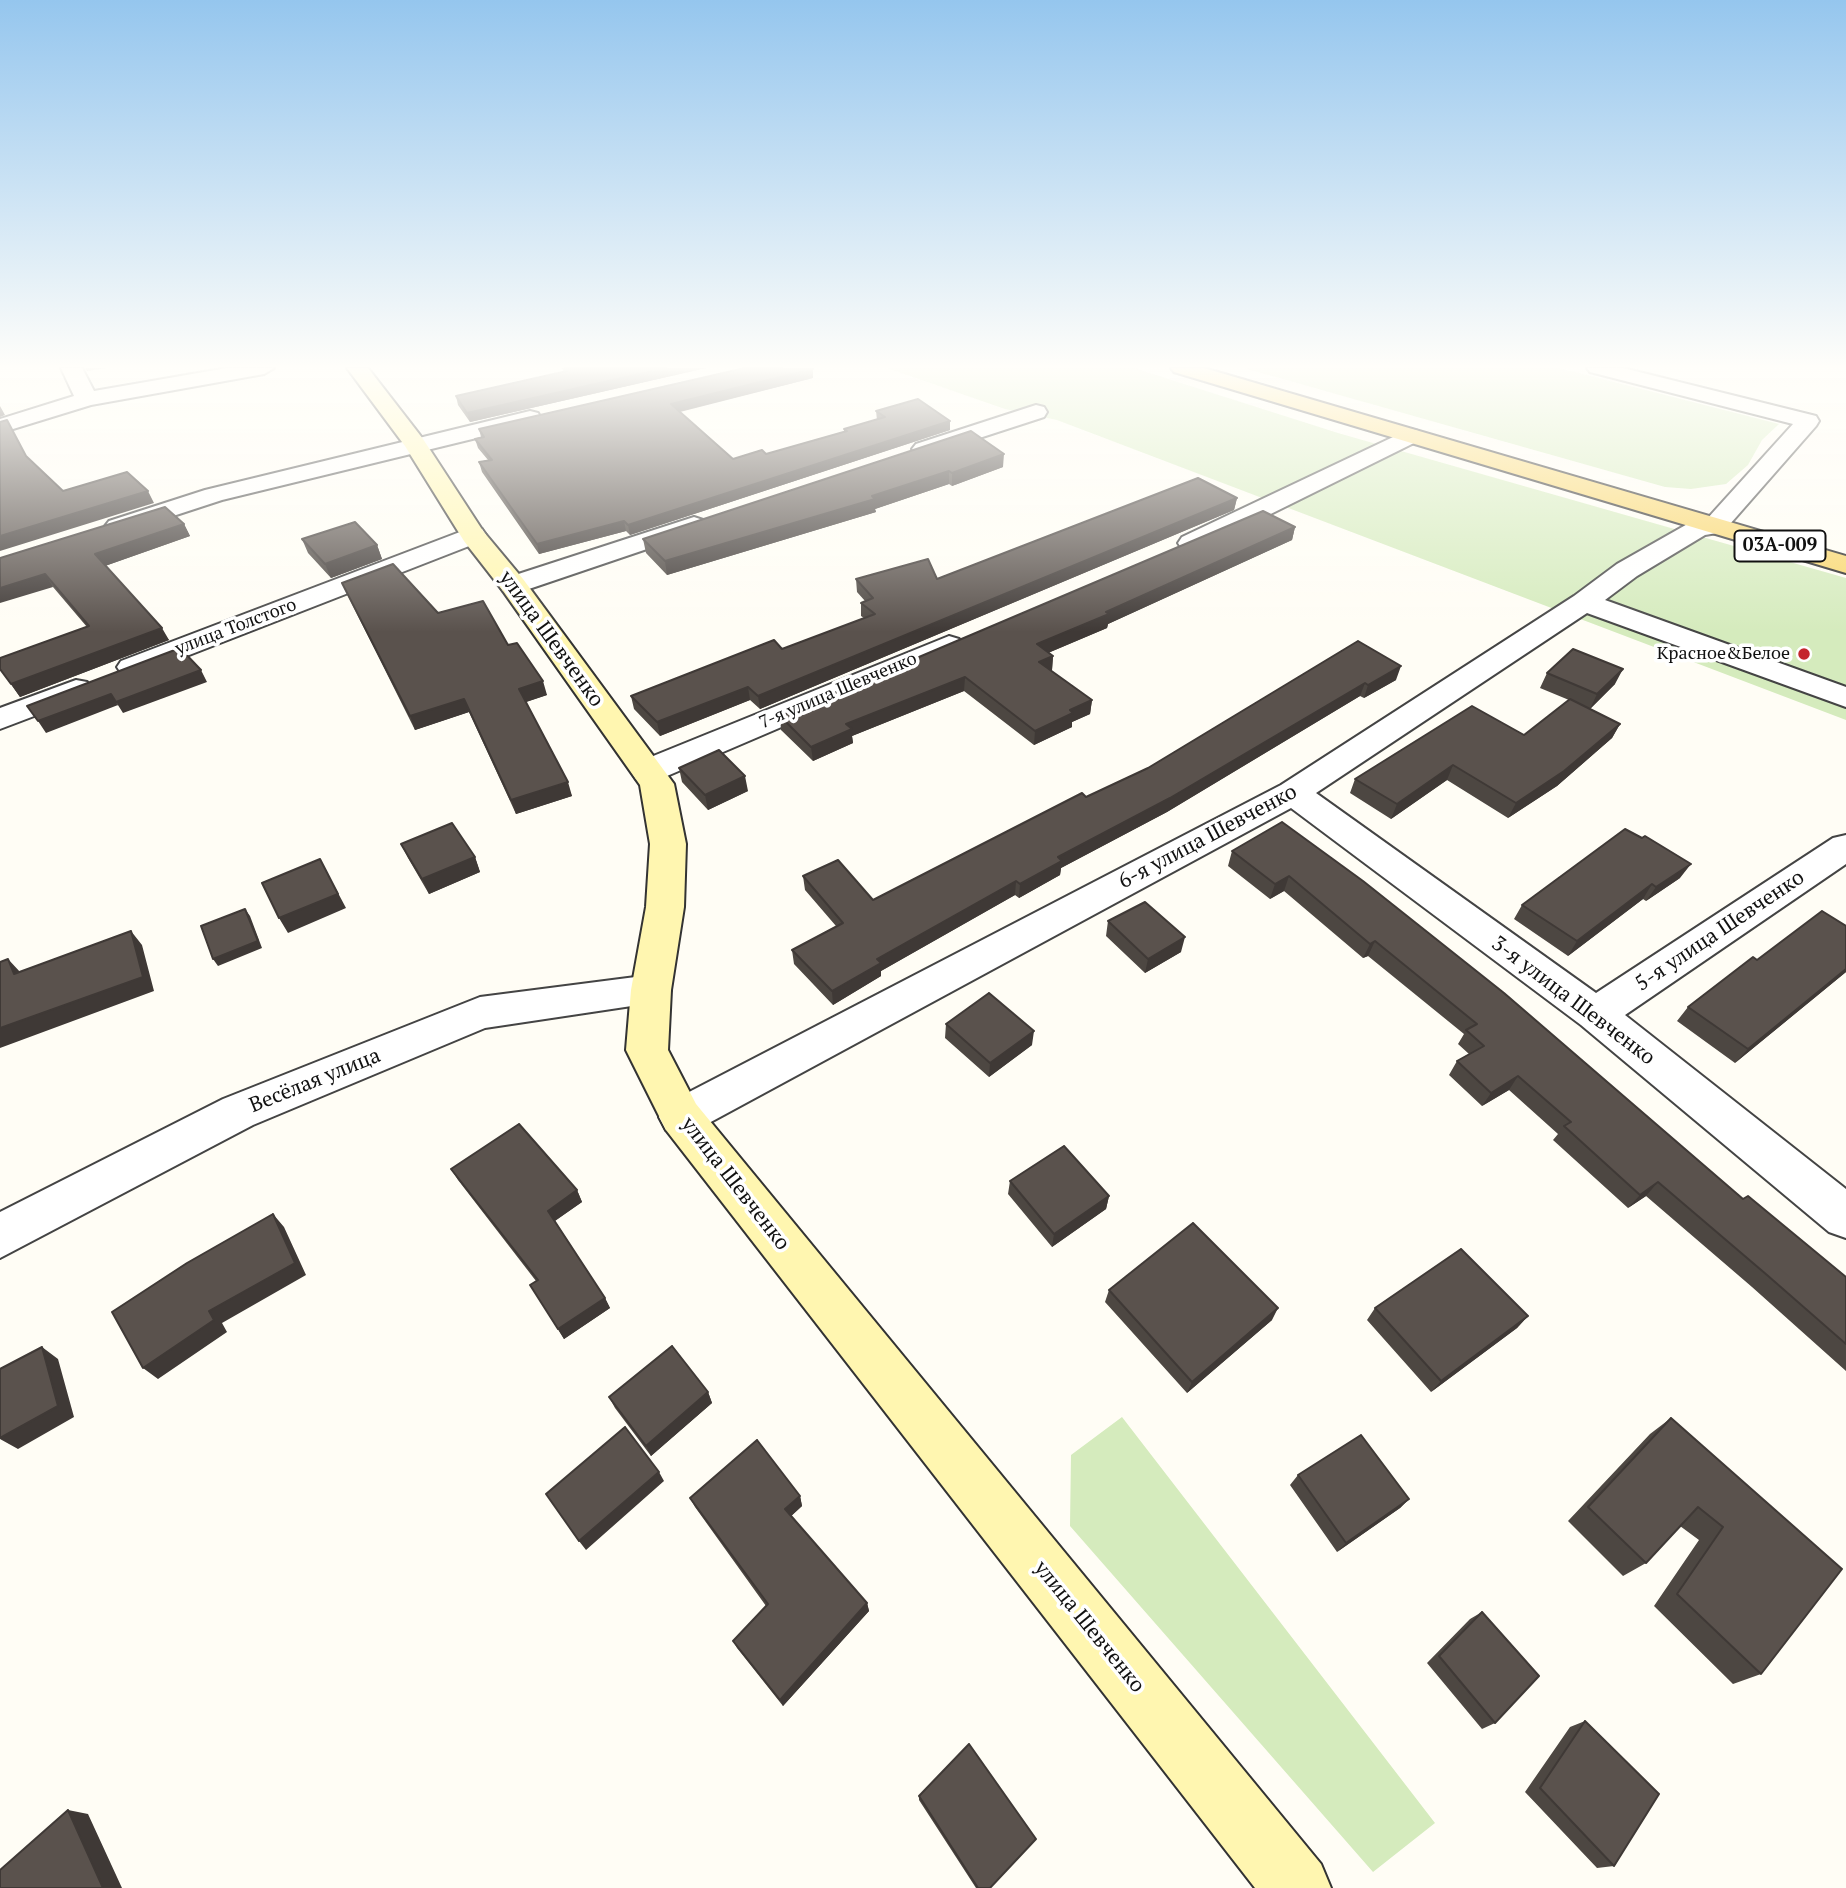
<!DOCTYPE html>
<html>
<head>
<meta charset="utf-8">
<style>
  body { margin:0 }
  canvas { display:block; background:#fffdf5 }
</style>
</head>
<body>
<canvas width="1846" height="1888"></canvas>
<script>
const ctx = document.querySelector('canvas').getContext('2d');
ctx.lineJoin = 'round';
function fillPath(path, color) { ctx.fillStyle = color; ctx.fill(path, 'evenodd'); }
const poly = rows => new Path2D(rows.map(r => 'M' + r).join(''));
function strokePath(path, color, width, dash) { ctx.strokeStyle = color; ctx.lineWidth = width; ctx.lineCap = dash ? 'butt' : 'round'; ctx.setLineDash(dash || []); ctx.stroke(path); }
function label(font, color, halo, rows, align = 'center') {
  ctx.font = font + ' "PT Serif",serif'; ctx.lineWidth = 7; ctx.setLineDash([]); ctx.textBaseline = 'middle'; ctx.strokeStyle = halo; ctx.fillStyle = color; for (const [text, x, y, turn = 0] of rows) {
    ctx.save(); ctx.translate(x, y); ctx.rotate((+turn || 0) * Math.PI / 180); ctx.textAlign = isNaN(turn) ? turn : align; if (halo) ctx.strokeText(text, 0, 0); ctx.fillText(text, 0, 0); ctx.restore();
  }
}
const green = poly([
  [887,368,1134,368,1338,433,1846,578,1846,720,1057,420,1005,409],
  [1244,368,1559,368,1779,424,1762,440,1748,465,1726,484,1691,489,1665,487],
  [1122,1417,1435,1823,1373,1872,1070,1526,1071,1455]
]);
const minor = poly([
  [61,368,82,368,94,391,227,368,274,368,264,374,91,405,0,433,0,419,74,396,61,368],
  [1587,368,1623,368,1816,416,1819,421,1816,426,1723,532,1705,535,1637,576,1605,600,1846,687,1846,707,1587,613,1316,793,1596,993,1833,838,1846,835,1846,864,1625,1015,1846,1189,1846,1238,1829,1232,1581,1025,1291,808,696,1130,681,1135,666,1130,659,1117,666,1104,1281,785,1574,596,1617,564,1691,522,1707,519,1793,424,1590,372,1587,368],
  [1036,405,1044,407,1047,412,1044,417,924,456,916,454,912,449,916,444,1036,405],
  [530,411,538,413,541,418,538,423,222,500,118,534,109,531,105,526,109,521,205,490,530,411],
  [1410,429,1418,431,1422,436,1418,441,1200,549,1191,551,1182,549,1178,543,1182,537,1410,429],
  [694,517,703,520,707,525,703,530,523,591,513,593,503,591,499,585,503,579,694,517],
  [473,527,482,529,486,535,482,541,143,673,132,676,121,673,117,667,121,661,473,527],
  [949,636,959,639,964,645,959,651,660,779,648,782,636,779,631,771,636,763,949,636],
  [76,680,87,682,91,689,87,696,0,729,0,708,76,680],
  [651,975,665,979,671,990,665,1001,485,1028,253,1125,0,1258,0,1212,223,1099,480,997,651,975]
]);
const secondary = poly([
  [347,368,368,368,423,439,483,531,523,579,674,784,686,844,684,907,671,990,668,1050,696,1104,1321,1864,1331,1888,1255,1888,666,1130,626,1050,631,990,646,907,650,844,640,785,503,591,464,541,405,446,347,368]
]);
const primary = poly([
  [1171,368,1204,368,1846,556,1846,573,1174,372,1171,368]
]);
const wall = poly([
  [562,368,706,368,470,422,458,405,456,396,564,372],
  [813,378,680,412,733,459,766,454,844,432,844,429,877,420,876,411,950,421,950,430,630,535,626,531,539,554,482,472,479,462,488,460,478,448,475,439,481,437,479,429],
  [971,431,1003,467,952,486,949,484,875,509,876,512,667,575,646,553,643,539],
  [1237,498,1234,510,760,709,750,700,660,736,634,709,631,696,782,649,864,618,861,616,861,603,865,601,857,592,856,579,937,579],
  [184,524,190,536,105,566,169,640,20,697,0,669,87,627,53,587,0,558],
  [1295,527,1292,540,1108,624,1107,628,1048,653,1053,656,1052,670,1050,670,1092,700,1090,714,1072,722,1072,727,1034,745,964,691,852,736,853,743,813,761,781,730,780,716],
  [302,539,377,545,382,559,331,578,308,553],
  [342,583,438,613,508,645,547,695,526,702,572,796,516,814,469,712,415,730,348,596],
  [1358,641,1396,680,1364,698,1360,696,1167,812,1061,868,1060,875,1019,898,1015,895,881,971,881,976,833,1005,794,964,792,950,836,926,805,890,803,876,873,900,1086,797,1148,768],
  [1547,673,1615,684,1590,709,1620,724,1612,738,1557,786,1508,818,1447,780,1391,819,1350,793,1355,779,1524,735,1569,700,1540,688],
  [679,768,748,791,708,810,682,782],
  [1282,822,1743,1199,1846,1277,1846,1371,1752,1287,1646,1196,1628,1208,1553,1140,1558,1134,1509,1090,1482,1106,1449,1075,1457,1061,1469,1054,1458,1044,1464,1034,1368,956,1363,958,1284,891,1270,899,1228,866,1232,851],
  [401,844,475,857,480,872,429,894,408,858],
  [1680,878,1646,901,1643,899,1568,956,1514,919,1522,905],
  [1108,921,1181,952,1145,973,1106,936],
  [1757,960,1846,972,1735,1063,1677,1021,1688,1007],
  [946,1024,1032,1045,989,1077,945,1038],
  [451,1169,577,1190,582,1202,555,1221,605,1298,610,1308,564,1339,530,1285,536,1281,458,1180],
  [1010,1181,1109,1196,1106,1209,1052,1247,1008,1194],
  [1109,1290,1272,1320,1187,1393,1105,1302],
  [1375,1308,1528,1316,1517,1328,1431,1392,1367,1320],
  [708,1392,712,1403,651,1456,615,1408,609,1397],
  [1671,1418,1842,1569,1761,1674,1733,1684,1654,1606,1699,1540,1680,1526,1646,1563,1623,1576,1568,1521,1650,1434],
  [1298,1475,1409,1499,1400,1508,1337,1552,1290,1485],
  [800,1496,802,1506,791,1516,867,1603,869,1611,783,1706,737,1648,733,1641,766,1606,695,1507,690,1498],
  [1482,1612,1495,1723,1482,1729,1427,1663,1470,1619],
  [1585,1721,1614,1866,1597,1868,1525,1792,1570,1727],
  [919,1796,990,1888,976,1888,919,1800]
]);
const shadedWall = poly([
  [85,368,106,368,87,371],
  [666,368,706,368,470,422,467,413],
  [813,369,813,378,673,413,671,404],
  [0,406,5,415,0,417],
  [950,421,950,430,630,535,628,525],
  [1004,454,1003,467,952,486,952,473],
  [949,471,949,484,875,509,876,512,667,575,665,561,872,496],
  [148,491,154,503,0,551,0,536],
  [1237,498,1234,510,760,709,758,696],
  [624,521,626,531,539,554,537,544],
  [184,524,190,536,102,567,95,554],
  [1295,527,1292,540,1108,624,1107,628,1036,658,1037,644,1106,612],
  [377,545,382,559,331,578,325,564],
  [45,574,53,587,0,603,0,588],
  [162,628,169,640,20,697,11,684],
  [1053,656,1052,670,1037,676,1039,662],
  [1401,666,1396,680,1364,698,1368,685],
  [1623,669,1615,684,1590,709,1597,694],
  [201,670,207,682,123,713,116,702],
  [965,677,964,691,852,736,853,743,813,761,811,747,846,724],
  [543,681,547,695,523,703,519,689],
  [1365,683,1360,696,1167,812,1061,868,1060,875,1019,898,1020,884,1058,857],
  [748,687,750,700,660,736,657,722],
  [111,694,118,705,46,733,38,721],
  [464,699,469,712,415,730,410,716],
  [1092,700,1090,714,1072,722,1072,727,1034,745,1035,731,1070,710],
  [1620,724,1612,738,1557,786,1508,818,1516,803],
  [1453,765,1447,780,1391,819,1397,804],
  [745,776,748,791,708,810,705,795],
  [568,782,572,796,516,814,511,800],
  [475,857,480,872,429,894,422,879],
  [320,859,346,908,288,933,279,918],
  [1691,864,1680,878,1646,901,1656,887],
  [1289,876,1284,891,1270,899,1275,884],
  [1016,881,1015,895,881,971,881,976,833,1005,832,991,877,959],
  [1652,884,1643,899,1568,956,1577,941],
  [245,909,250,916,262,948,218,966,213,959],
  [131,931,142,945,154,991,0,1048,0,1028],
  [1185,937,1181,952,1145,973,1148,959],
  [1375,941,1368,956,1363,958,1370,944],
  [8,959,21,973,14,974],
  [1846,969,1846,972,1735,1063,1748,1049],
  [1034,1031,1032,1045,989,1077,990,1063],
  [1518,1076,1509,1090,1482,1106,1491,1093],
  [1658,1182,1646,1196,1628,1208,1640,1195],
  [577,1190,582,1202,553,1222,548,1211],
  [1109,1196,1106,1209,1052,1247,1054,1234],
  [273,1214,284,1227,306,1275,222,1323,227,1332,158,1379,143,1368,209,1311],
  [605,1298,610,1308,564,1339,558,1329],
  [1278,1308,1272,1320,1187,1393,1192,1382],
  [1528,1316,1517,1328,1431,1392,1441,1381],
  [42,1347,58,1359,74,1417,18,1449,0,1439],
  [708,1392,712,1403,651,1456,646,1446],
  [659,1472,664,1481,586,1550,579,1541],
  [800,1496,802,1506,788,1519,785,1509],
  [1409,1499,1400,1508,1337,1552,1346,1543],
  [867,1603,869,1611,783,1706,780,1700],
  [68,1810,88,1814,122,1888,103,1888]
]);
const building = poly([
  [565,368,666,368,467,413,456,396,567,371,565,368],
  [745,368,813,369,671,404,733,459,762,450,766,454,847,431,844,429,885,417,876,411,918,399,950,421,628,525,624,521,537,544,479,462,492,460,475,439,484,437,479,429,745,368],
  [7,420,26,456,63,491,127,472,148,491,0,536,0,422,7,420],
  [971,431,1004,454,952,473,949,471,872,496,875,499,665,561,643,539,971,431],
  [1198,478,1237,498,758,696,748,687,657,722,631,696,774,640,782,649,875,614,861,603,873,598,856,579,928,559,937,579,1198,478],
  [165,507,184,524,95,554,162,628,11,684,0,669,0,658,89,626,45,574,0,588,0,558,165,507],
  [1263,511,1295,527,1106,612,1109,614,1037,644,1053,656,1039,662,1092,700,1070,710,1073,713,1035,731,965,677,846,724,852,729,811,747,780,716,1263,511],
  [355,522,377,545,325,564,302,539,355,522],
  [393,564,438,613,483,601,508,645,517,643,543,681,519,689,568,782,511,800,464,699,410,716,342,583,393,564],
  [1358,641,1401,666,1368,685,1365,683,1170,798,1058,857,1062,861,1020,884,1016,881,877,959,881,963,832,991,792,950,843,923,803,876,838,860,873,900,1082,793,1086,797,1148,768,1358,641],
  [180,648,201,670,116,702,111,694,38,721,27,706,180,648],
  [1573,649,1623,669,1597,694,1547,673,1573,649],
  [1570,699,1620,724,1564,771,1516,803,1453,765,1397,804,1355,779,1472,706,1524,735,1570,699],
  [719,750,745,776,705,795,679,768,719,750],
  [1282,822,1363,881,1504,993,1743,1199,1748,1196,1846,1277,1846,1344,1767,1275,1658,1182,1640,1195,1564,1126,1571,1122,1518,1076,1491,1093,1457,1061,1484,1046,1466,1030,1477,1024,1375,941,1370,944,1289,876,1275,884,1232,851,1282,822],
  [452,823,475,857,422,879,401,844,452,823],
  [1625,829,1642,838,1645,836,1691,864,1656,887,1652,884,1577,941,1522,905,1625,829],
  [320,859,338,894,279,918,262,883,320,859],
  [1145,902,1185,937,1148,959,1108,921,1145,902],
  [245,909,258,941,213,959,201,926,245,909],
  [1822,911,1846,926,1846,969,1748,1049,1688,1007,1753,957,1757,960,1822,911],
  [131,931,143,977,0,1028,0,962,8,959,14,974,131,931],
  [989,993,1034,1031,990,1063,946,1024,989,993],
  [519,1124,577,1190,548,1211,605,1298,558,1329,530,1285,538,1280,451,1169,519,1124],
  [1064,1146,1109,1196,1054,1234,1010,1181,1064,1146],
  [273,1214,295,1263,209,1311,214,1320,143,1368,112,1312,187,1263,273,1214],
  [1193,1223,1278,1308,1192,1382,1109,1290,1193,1223],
  [1461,1249,1528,1316,1441,1381,1375,1308,1461,1249],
  [672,1346,708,1392,646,1446,609,1397,672,1346],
  [42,1347,58,1406,0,1438,0,1369,42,1347],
  [1671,1418,1842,1569,1761,1674,1677,1594,1723,1527,1698,1507,1646,1563,1588,1507,1671,1418],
  [625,1427,659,1472,579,1541,546,1494,625,1427],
  [1361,1435,1409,1499,1346,1543,1298,1475,1361,1435],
  [757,1440,800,1496,785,1509,867,1603,780,1700,733,1641,768,1604,690,1498,757,1440],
  [1482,1612,1539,1676,1495,1723,1439,1656,1482,1612],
  [1585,1721,1659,1794,1614,1866,1540,1788,1585,1721],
  [969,1744,1036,1839,990,1888,978,1888,919,1796,969,1744],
  [68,1810,103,1888,0,1888,0,1870,68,1810]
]);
const markers = [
  [1804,654,7,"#c4262e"]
];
const farStreetnames = [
  ["улица Толстого",236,627,-21],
  ["7-я улица Шевченко",838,691,-23]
];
const farPoinames = [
  ["Красное&Белое",1790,654]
];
const shields = [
  [1780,546,91]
];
const shieldNames = [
  ["03А-009",1780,546]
];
const streetNames = [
  ["улица Шевченко",551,639,54],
  ["6-я улица Шевченко",1208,837,-28],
  ["5-я улица Шевченко",1720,931,-34],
  ["3-я улица Шевченко",1573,1001,37],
  ["Весёлая улица",315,1081,-22],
  ["улица Шевченко",735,1184,52],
  ["улица Шевченко",1089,1627,51]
];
fillPath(green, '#d5ebbd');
strokePath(minor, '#444', 4);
strokePath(secondary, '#333', 4);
strokePath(primary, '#222', 4);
fillPath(minor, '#fff');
fillPath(secondary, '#fff6b0');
fillPath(primary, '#f9d66b');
fillPath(wall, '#4d4742');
fillPath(shadedWall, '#3f3936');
fillPath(building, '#5a524d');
strokePath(building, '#3f3936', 2);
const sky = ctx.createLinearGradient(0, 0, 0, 632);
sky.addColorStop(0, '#95c6ee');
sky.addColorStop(0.58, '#fffefa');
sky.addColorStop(1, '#fffefa00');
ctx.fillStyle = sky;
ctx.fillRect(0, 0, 1846, 632);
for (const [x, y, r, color] of markers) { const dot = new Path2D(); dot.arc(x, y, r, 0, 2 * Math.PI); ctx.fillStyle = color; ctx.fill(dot); strokePath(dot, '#fff', 2.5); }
label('18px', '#111', '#fff', farStreetnames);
label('18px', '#111', '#fff', farPoinames, 'right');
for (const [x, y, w] of shields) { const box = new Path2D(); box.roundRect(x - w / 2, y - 15.5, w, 31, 5); ctx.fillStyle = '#fff'; ctx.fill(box); strokePath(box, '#111', 2); }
label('bold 19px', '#111', null, shieldNames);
label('21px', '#111', '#fff', streetNames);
</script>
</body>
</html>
